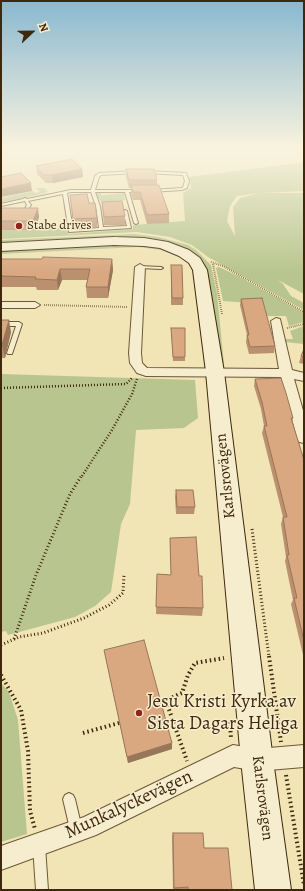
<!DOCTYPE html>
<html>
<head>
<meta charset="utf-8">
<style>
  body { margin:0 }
  #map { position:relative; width:305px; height:891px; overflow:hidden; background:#f1e4b5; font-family:Alegreya,serif }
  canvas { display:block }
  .frame { position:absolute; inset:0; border:2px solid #3f290d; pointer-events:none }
  .north { position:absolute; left:12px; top:12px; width:40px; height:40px; -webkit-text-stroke:3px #f6edcf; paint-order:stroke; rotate:68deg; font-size:11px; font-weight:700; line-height:16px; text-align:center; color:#3f290d }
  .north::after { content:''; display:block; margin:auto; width:14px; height:18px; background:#3f290d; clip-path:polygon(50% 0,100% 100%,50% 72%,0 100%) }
</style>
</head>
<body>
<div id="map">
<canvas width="305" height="891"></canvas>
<div class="frame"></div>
<div class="north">N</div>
</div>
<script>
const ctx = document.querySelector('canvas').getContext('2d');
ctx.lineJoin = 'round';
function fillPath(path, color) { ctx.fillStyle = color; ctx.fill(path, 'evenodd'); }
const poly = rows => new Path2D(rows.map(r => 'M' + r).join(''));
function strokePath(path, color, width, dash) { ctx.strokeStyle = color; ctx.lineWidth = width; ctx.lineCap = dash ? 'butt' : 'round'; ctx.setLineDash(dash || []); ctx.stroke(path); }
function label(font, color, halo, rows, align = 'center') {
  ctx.font = font + ' Alegreya,serif'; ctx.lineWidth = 3; ctx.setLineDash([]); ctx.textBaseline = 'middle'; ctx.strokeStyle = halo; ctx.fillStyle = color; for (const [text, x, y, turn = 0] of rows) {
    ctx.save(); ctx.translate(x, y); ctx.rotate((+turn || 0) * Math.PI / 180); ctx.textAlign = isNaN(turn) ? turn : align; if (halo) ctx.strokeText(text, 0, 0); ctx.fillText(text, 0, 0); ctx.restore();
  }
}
const green = poly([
  [304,162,304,191,262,193,304,193,304,294,278,280,283,284,291,296,304,303,304,310,208,257,192,245,170,237,137,232,1,239,1,230,67,228,68,234,133,229,133,225,185,221,183,193,191,188,189,177],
  [260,193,240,198,233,207,235,236,227,221,230,206,237,196],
  [36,188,44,188,48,191,46,193,1,203,1,198,33,191,35,193,40,192],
  [96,192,101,192,101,195,124,193,125,200,101,202,96,195],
  [134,234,158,237,188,245,196,250,211,265,217,294,224,364,220,359,207,270,199,259,170,244,1,245,1,240],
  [123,244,155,246,165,250,183,258,161,250,138,247,1,254,1,250],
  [219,267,238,276,304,313,304,322,289,326,286,316,266,316,262,304,223,301,216,268],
  [304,326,304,344,285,342,285,339,293,339,290,331],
  [1,374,195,380,198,418,184,428,136,430,130,504,121,524,111,592,95,606,75,617,8,635,6,631,1,632],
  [1,683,9,692,18,720,27,834,1,842]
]);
const pathFar3 = poly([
  [211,262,223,266,304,312],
  [213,264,222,314],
  [44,305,127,307],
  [287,328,304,324]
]);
const pathFar2 = poly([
  [1,388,126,384,133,377],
  [82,476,112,430,132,394,137,379]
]);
const pathFar1 = poly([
  [252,529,269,657],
  [14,639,36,575,70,494,82,475],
  [1,645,19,637,43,633,84,618,109,605,123,593,124,575]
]);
const path = poly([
  [269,656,281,742],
  [1,675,21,710,28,751,30,811,35,829],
  [166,701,187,761],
  [160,703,182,693,188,675,195,663,224,658],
  [230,722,231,739],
  [83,733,119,723],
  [286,775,304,885]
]);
const lane = poly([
  [135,171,137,172,136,173,101,175,99,177,95,190,140,190,141,191,139,192,129,192,138,223,136,224,134,223,125,192,95,192,100,206,103,227,127,226,123,211,125,210,127,211,131,228,69,232,63,194,28,201,31,205,26,212,1,214,1,212,24,210,27,205,25,201,1,206,1,204,23,199,25,198,27,199,71,190,91,190,95,176,99,173,135,171],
  [71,192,91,192,96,206,99,228,73,230,67,193,71,192],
  [147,171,186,173,189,181,187,188,182,190,151,192,150,191,152,190,182,188,183,187,185,181,183,175,146,173,145,172,147,171],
  [138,266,161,267,163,268,161,269,140,268,138,267,138,266],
  [1,322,19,322,22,324,12,354,8,354,7,353,16,326,1,326,1,322],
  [69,793,73,795,75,799,82,829,80,833,76,835,72,833,70,829,63,799,65,795,69,793],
  [39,840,43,842,45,846,48,890,36,890,33,846,35,842,39,840]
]);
const street = poly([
  [140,264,145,267,141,353,142,363,147,368,279,369,271,321,276,318,280,319,292,370,304,373,304,381,294,379,304,414,304,443,299,442,297,438,281,377,146,376,137,373,130,363,129,353,135,267,140,264],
  [1,302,35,302,40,305,35,308,1,308,1,302],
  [233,745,257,749,304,745,304,767,257,771,234,767,96,835,1,870,1,846,84,817,233,745]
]);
const secondary = poly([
  [114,237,144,238,168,242,189,250,200,258,207,270,224,372,273,760,291,890,255,890,241,760,206,372,193,270,189,263,179,256,160,248,144,246,114,245,1,251,1,243,114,237]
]);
const wall = poly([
  [36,166,82,169,83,177,53,183,46,183,37,174],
  [126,169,157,180,157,185,169,214,169,223,147,224,140,200,133,200,131,194,131,188,129,188,126,177],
  [70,195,89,203,97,218,97,227,74,228],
  [102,202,125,216,125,225,104,225],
  [1,209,39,217,35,230,1,230],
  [1,259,112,259,113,270,108,298,87,298,86,287,88,280,62,280,58,290,37,290,36,287,1,287],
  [171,271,183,298,183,305,171,305],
  [241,299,275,346,274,353,249,354,246,342,247,335,240,305],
  [1,320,11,332,5,358,1,358],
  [171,328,185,328,185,361,173,361],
  [304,349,304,364,299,363,301,356],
  [255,379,293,418,292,421,304,460,304,659,291,604,293,600,285,561,286,557,281,524,283,517,262,433,264,426,261,409,254,386],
  [176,490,195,507,194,514,176,514,175,497],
  [170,538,199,576,203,608,202,616,156,614,157,574,171,575,170,546],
  [104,650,172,749,128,763],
  [173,833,204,848,232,890,187,890,187,889,173,889,172,836]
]);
const shadedWall = poly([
  [82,169,83,177,53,183,52,175],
  [31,183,32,191,1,197,1,189],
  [38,208,39,217,35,230,33,221],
  [112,259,113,270,108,298,108,287],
  [60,269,62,280,58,290,57,280],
  [9,320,11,332,5,358,2,345],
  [172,743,172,749,128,763,127,757]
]);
const building = poly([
  [72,159,82,169,52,175,44,175,36,166,72,159],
  [126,169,154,169,157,180,129,180,126,169],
  [21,173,31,183,1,189,1,177,21,173],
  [131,185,159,185,169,214,147,215,140,192,133,192,131,185],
  [87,194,89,203,95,203,97,218,73,219,70,195,87,194],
  [122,201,125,216,104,217,102,202,122,201],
  [1,208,38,208,33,221,1,221,1,208],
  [43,257,112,259,108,287,86,287,90,269,60,269,57,280,35,279,36,277,1,276,1,259,42,259,43,257],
  [171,265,182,265,183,298,172,298,171,265],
  [262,298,275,346,250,347,247,335,249,335,241,299,262,298],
  [1,320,9,320,2,345,1,346,1,320],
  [171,328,185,328,185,357,173,357,171,328],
  [304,349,304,357,301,356,304,349],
  [281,378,286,393,293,418,291,418,304,460,304,641,294,598,297,598,287,555,289,555,283,517,287,517,264,426,267,426,262,402,255,379,281,378],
  [176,490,193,490,195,507,177,507,176,490],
  [196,537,199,576,202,576,203,608,156,607,157,574,171,575,170,538,196,537],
  [144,640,172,743,127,757,104,650,144,640],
  [173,833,203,833,204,848,228,848,232,890,188,890,188,887,174,888,173,833]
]);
const markers = [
  [19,226,4,"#8f2418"],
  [139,713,4,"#8f2418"]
];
const farPoinames = [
  ["Stabe drives",27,226]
];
const streetNames = [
  ["Karlsrovägen",226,476,-96],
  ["Karlsrovägen",262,798,83]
];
const nearPoinames = [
  ["Jesu Kristi Kyrka av",147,702],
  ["Sista Dagars Heliga",147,724]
];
const nearStreetnames = [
  ["Munkalyckevägen",129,805,-25]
];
fillPath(green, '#b8c58f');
strokePath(lane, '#6c5837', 2);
strokePath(street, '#6c5837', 2);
strokePath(secondary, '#3f290d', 2);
strokePath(pathFar3, '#3f290d', 2, [0.5, 1.5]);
strokePath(pathFar2, '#3f290d', 2.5, [1, 2]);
strokePath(pathFar1, '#3f290d', 3, [1, 2.5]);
strokePath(path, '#3f290d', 4, [1.5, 3]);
fillPath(lane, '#f6edcf');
fillPath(street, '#f6edcf');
fillPath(secondary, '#f6edcf');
fillPath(wall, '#bb906f');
fillPath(shadedWall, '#98765a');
fillPath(building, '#d9a881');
strokePath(building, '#98765a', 1);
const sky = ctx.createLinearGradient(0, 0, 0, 273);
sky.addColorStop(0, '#89b8d1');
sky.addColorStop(0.54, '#f9f3de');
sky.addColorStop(1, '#f9f3de00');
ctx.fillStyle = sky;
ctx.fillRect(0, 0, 305, 273);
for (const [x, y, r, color] of markers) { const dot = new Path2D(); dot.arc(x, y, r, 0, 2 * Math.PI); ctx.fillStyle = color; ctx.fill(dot); strokePath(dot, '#f6edcf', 1.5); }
label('13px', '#3f290d', '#f6edcf', farPoinames, 'left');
label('16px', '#3f290d', '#f6edcf', streetNames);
label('19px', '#3f290d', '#f6edcf', nearPoinames, 'left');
label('19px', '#3f290d', '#f6edcf', nearStreetnames);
</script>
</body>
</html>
